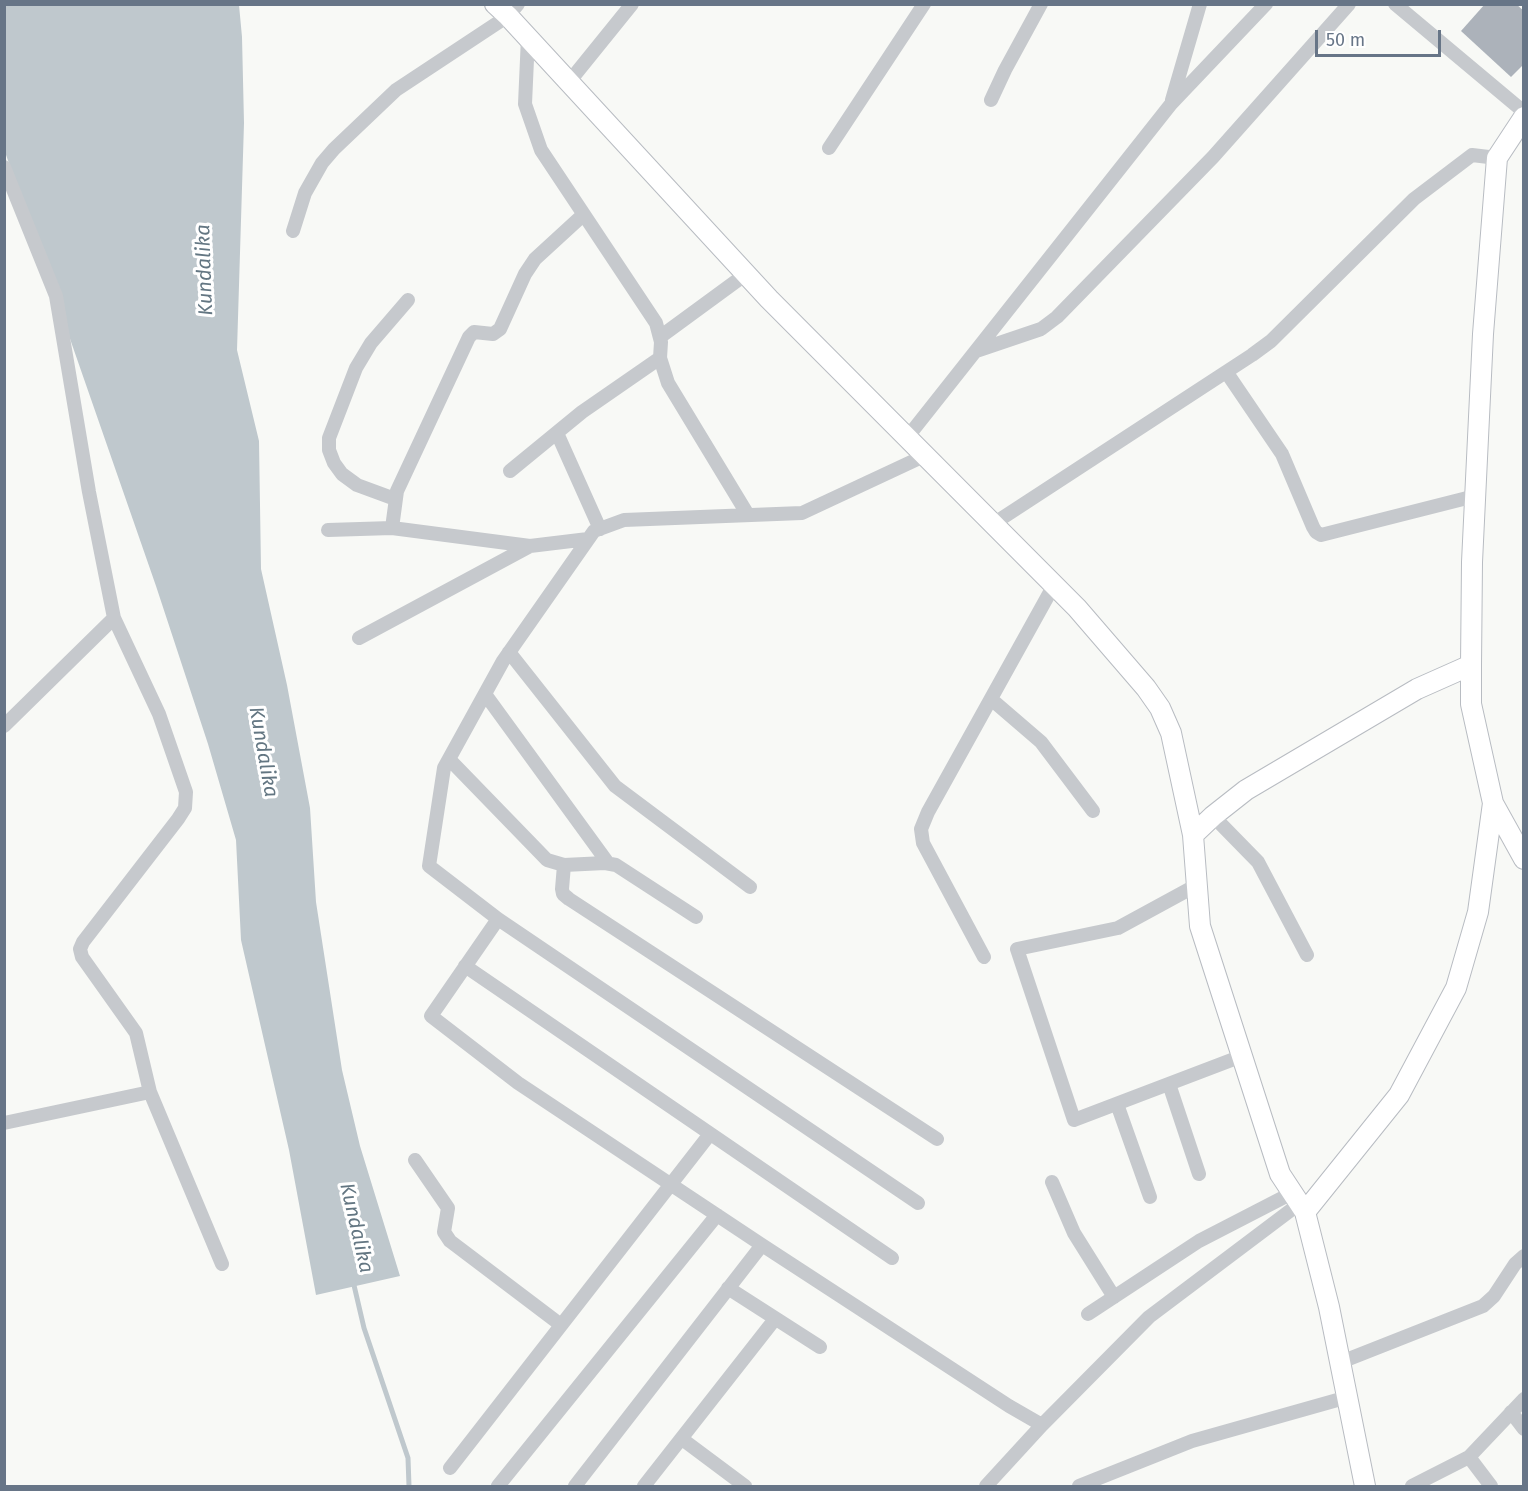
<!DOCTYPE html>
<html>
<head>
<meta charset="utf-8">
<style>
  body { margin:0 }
  #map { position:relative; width:1528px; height:1491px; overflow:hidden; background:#f8f9f6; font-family:"Fira Sans",sans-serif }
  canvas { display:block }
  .frame { position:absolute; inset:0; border:6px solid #677587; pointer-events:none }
  .scale { position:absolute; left:1315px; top:30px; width:126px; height:27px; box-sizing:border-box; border:3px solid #677587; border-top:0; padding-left:8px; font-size:18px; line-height:21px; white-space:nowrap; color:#677587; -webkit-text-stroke:4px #fff; paint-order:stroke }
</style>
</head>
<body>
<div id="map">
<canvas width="1528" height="1491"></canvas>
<div class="frame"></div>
<div class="scale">50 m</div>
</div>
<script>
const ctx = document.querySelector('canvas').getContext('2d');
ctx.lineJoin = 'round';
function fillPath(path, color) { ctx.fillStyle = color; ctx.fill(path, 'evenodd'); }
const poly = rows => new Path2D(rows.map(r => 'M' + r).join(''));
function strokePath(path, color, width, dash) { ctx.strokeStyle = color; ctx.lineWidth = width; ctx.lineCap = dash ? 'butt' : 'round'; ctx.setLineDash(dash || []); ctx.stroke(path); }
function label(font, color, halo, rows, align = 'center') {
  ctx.font = font + ' "Fira Sans",sans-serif'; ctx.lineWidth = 6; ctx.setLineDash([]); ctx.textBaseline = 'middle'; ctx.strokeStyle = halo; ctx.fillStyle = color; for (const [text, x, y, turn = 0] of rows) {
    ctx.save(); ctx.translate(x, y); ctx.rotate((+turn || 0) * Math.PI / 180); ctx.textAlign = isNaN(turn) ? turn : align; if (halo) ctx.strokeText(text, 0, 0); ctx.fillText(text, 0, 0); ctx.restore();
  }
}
const water = poly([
  [4,5,239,5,242,37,244,123,237,350,259,441,261,569,287,685,310,808,316,902,342,1070,360,1146,400,1276,316,1295,289,1150,241,940,236,840,208,744,156,586,5,152]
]);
const stream = poly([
  [353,1281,364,1328,408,1458,409,1486]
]);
const building = poly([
  [1485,4,1516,4,1524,11,1524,64,1511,77,1461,31]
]);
const street = poly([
  [1395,4,1524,112],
  [528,37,525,104,541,150,656,323,661,342,660,358,668,383,748,515],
  [569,82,632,4],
  [991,100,1005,70,1041,4],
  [1172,100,1200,4],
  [829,148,924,4],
  [4,167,56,296,89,492,114,618,159,714,186,792,185,808,178,819,83,942,80,949,82,957,136,1033,150,1092,222,1264],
  [293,231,305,193,322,163,334,149,396,90,508,16,518,4],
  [660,337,746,274],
  [976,351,1041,329,1057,317,1213,157,1349,4],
  [1227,373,1282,454,1313,527,1316,532,1321,535,1475,496],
  [557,433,600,529],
  [906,439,1171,104,1266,4],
  [924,456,802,513,624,520,594,531,503,661,444,768,429,866,498,919,431,1016,518,1083,762,1245,1009,1406,1042,1425],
  [510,471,582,412,660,358],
  [395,499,357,485,342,474,334,463,329,450,329,438,356,368,371,343,408,300],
  [993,524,1252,355,1271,341,1414,199,1472,155,1497,158],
  [392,528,397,491,469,337,474,332,493,334,500,329,525,274,535,259,583,215],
  [328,530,392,528,530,546],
  [359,638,530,546,588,539],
  [509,652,615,786,750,887],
  [485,694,608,863],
  [991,699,1041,742,1093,811],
  [4,726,114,618],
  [449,759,547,860,564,865,605,863,616,865,696,917],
  [1213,816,1258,862,1307,955],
  [564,865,562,889,563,894,569,899,937,1139],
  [1197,885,1118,928,1017,949,1074,1120,1242,1056],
  [498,919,918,1203],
  [984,957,923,843,921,829,928,812,1054,585],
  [465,966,892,1258],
  [1169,1084,1199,1174],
  [1117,1104,1150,1197],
  [4,1123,150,1092],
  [415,1160,448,1208,444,1232,450,1241,561,1325],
  [1052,1182,1074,1233,1114,1297],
  [728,1288,820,1347],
  [1088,1314,1199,1241,1292,1193],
  [1341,1362,1483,1306,1494,1296,1515,1264,1524,1256],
  [1511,1412,1524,1429],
  [682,1439,745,1486],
  [1469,1457,1491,1486],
  [450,1468,710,1134],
  [498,1486,717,1215],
  [575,1486,762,1245],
  [644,1486,775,1319],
  [986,1486,1042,1425,1149,1317,1299,1204],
  [1079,1486,1192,1441,1348,1397],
  [1412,1486,1469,1457,1524,1399]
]);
const secondary = poly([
  [495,4,508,16,769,299,1077,608,1146,688,1160,708,1171,733,1193,835,1200,926,1280,1174,1305,1212],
  [1524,117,1497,158,1483,334,1472,562,1471,665,1471,704,1493,803,1524,859],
  [1193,835,1213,816,1246,790,1417,689,1471,665],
  [1365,1486,1329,1307,1305,1212,1399,1095,1456,988,1478,912,1493,803]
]);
const waterNames = [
  ["Kundalika",205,270,-92],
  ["Kundalika",263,752,80],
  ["Kundalika",356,1228,77]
];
fillPath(water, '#bfc8cd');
strokePath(stream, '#bfc8cd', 5);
fillPath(building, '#acb2ba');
strokePath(secondary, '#b8bcc2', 22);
strokePath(street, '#c6c9cd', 14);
strokePath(secondary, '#fff', 20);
label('italic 20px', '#637682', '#fff', waterNames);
</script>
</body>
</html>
